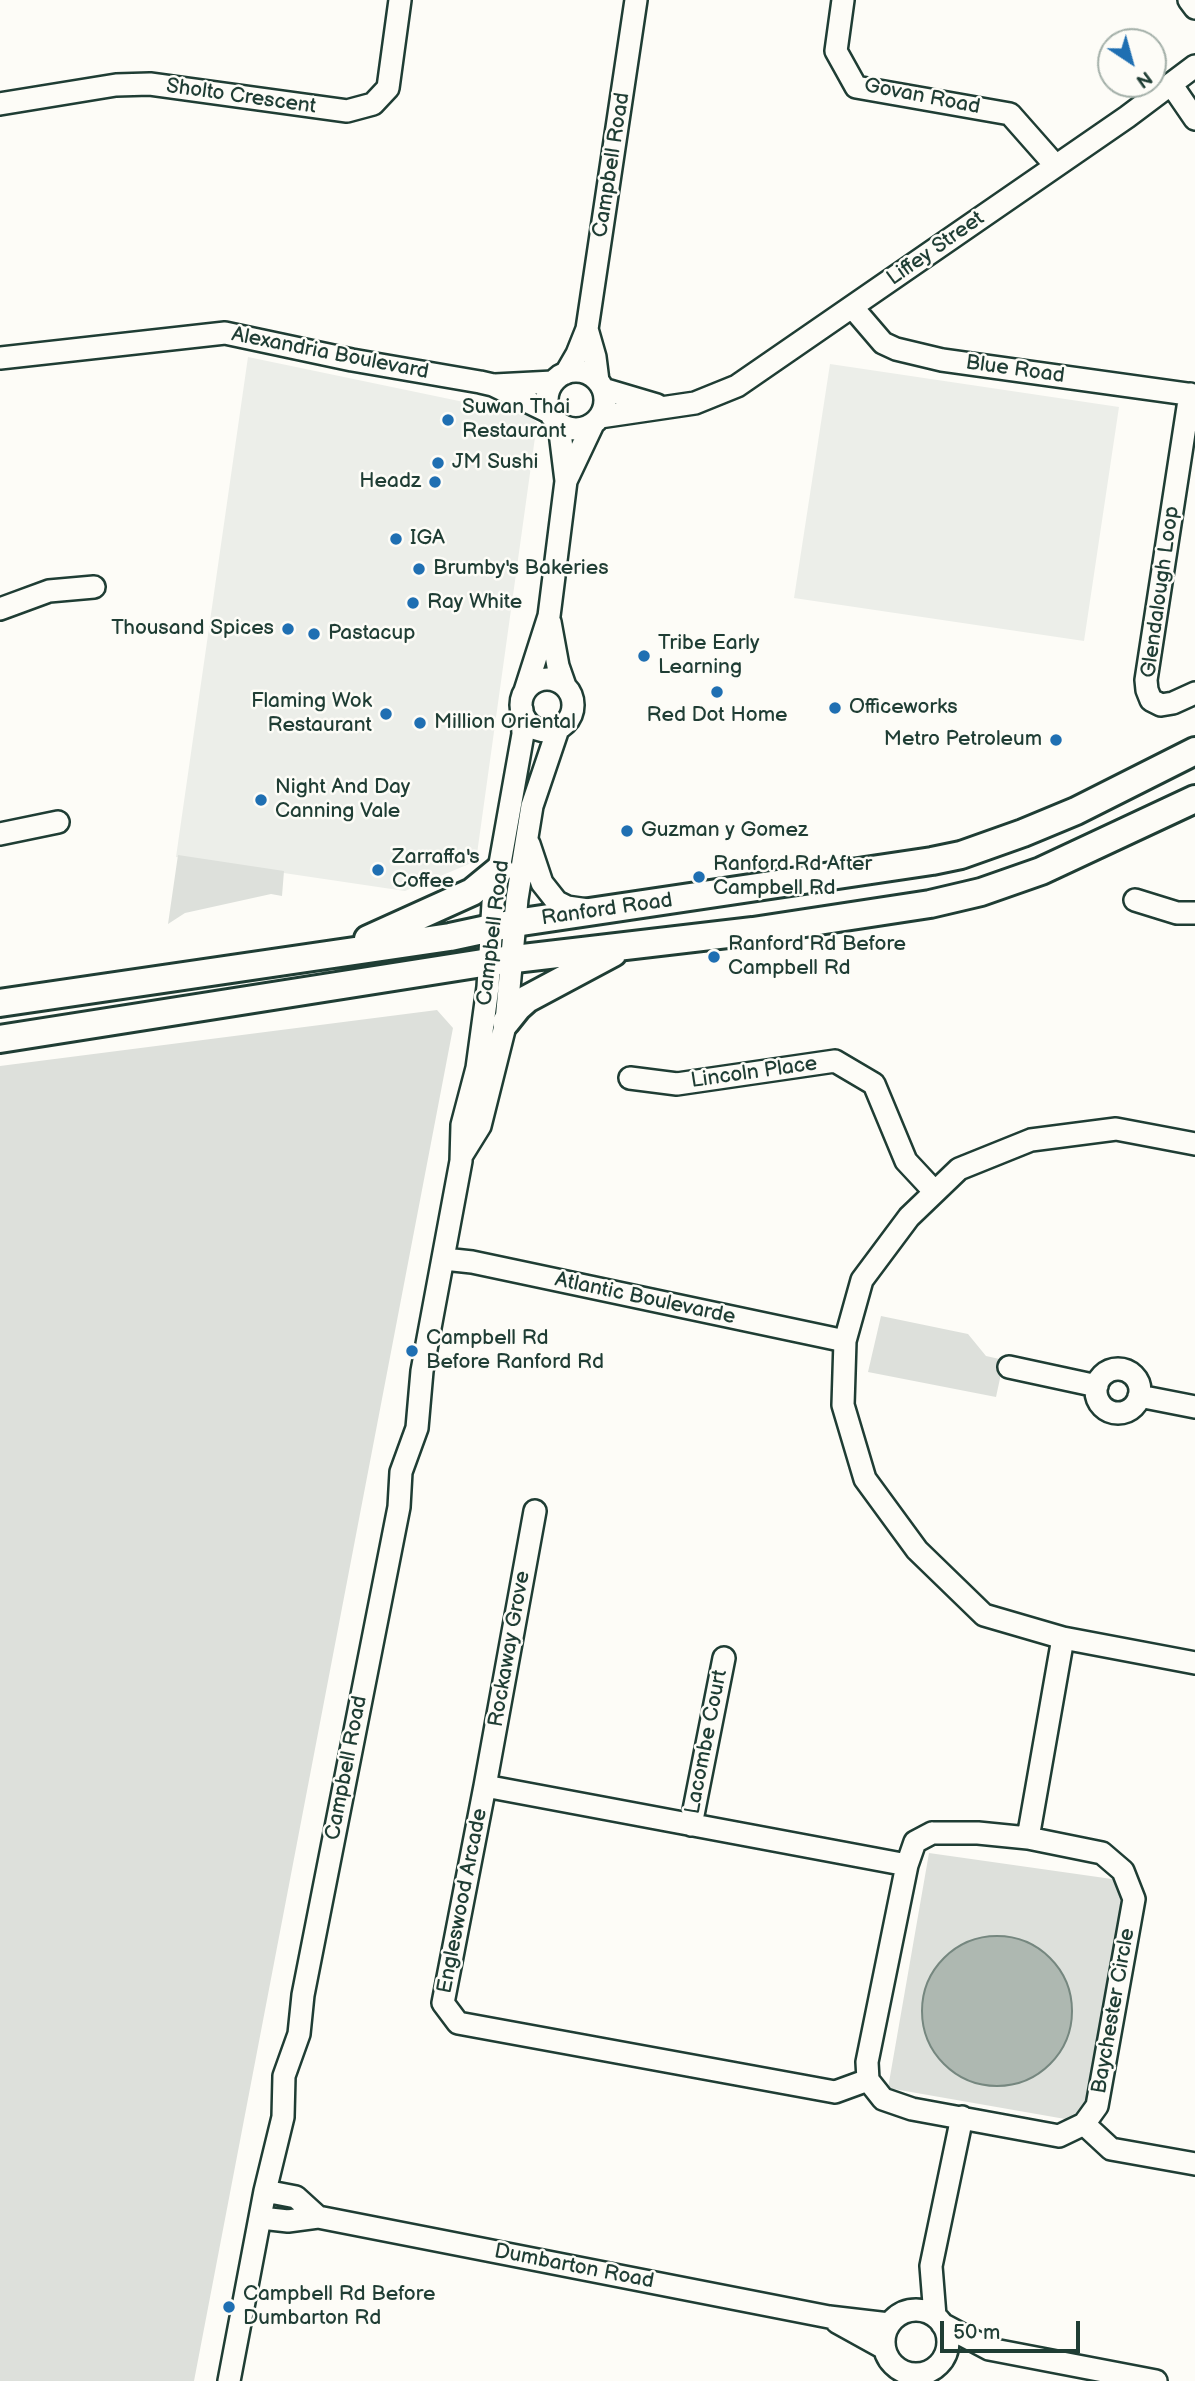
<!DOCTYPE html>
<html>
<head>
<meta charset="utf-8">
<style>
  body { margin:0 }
  #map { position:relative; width:1195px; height:2381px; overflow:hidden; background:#fdfcf7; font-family:"Balsamiq Sans",sans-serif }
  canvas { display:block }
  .north { position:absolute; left:1097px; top:28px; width:70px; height:70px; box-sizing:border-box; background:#fdfcf7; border:2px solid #a4b0a9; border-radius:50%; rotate:144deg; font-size:19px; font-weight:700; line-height:28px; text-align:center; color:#1f3d34 }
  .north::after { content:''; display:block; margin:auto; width:24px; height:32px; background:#1f6fb2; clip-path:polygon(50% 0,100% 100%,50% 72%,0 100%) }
  .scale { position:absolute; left:940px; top:2321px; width:140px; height:32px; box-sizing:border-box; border:4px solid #1f3d34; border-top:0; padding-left:9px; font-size:21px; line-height:24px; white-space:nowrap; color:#1f3d34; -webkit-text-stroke:5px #fdfcf7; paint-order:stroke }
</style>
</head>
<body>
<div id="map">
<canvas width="1195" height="2381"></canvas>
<div class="north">N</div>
<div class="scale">50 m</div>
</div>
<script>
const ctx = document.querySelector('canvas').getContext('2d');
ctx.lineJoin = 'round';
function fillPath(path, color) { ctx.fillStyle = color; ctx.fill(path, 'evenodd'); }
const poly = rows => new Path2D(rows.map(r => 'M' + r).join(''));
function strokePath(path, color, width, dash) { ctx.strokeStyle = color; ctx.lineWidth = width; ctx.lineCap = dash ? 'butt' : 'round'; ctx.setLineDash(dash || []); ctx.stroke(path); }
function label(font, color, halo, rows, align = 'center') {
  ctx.font = font + ' "Balsamiq Sans",sans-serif'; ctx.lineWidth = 5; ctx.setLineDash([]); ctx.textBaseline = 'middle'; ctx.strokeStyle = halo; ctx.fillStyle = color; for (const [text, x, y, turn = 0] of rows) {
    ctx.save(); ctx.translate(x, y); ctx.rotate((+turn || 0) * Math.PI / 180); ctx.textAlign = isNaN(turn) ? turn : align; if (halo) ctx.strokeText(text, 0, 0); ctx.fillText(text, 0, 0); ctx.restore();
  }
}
const built = poly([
  [248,357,531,416,537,423,476,861,405,891,176,857],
  [830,364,1119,407,1084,641,794,598]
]);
const green = poly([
  [178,855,284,871,282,896,271,894,185,913,168,924],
  [437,1010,453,1028,194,2381,0,2381,0,1066],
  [881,1316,968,1334,986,1356,1004,1360,996,1397,868,1372],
  [929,1853,1133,1882,1088,2123,888,2088]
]);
const water = poly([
  '922 2011a75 75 0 1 1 150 0a75 75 0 1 1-150 0Z'
]);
const minor = poly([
  [843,0,836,51,856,87,1010,114,1055,165],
  [1189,0,1195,8],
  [1171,84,1195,119],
  [0,104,116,85,150,84,347,111,373,104,388,88,400,0],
  [853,308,883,343,896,349,942,360,1195,395],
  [587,329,595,357,598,381],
  [0,358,225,333,352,360,480,382,493,385,549,412],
  '547 400a29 29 0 1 1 58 0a29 29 0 1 1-58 0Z',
  [566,373,577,354,587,329,636,0],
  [495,385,553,382],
  [603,389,657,405],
  [1190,394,1146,680,1147,690,1151,700,1161,705,1173,703,1195,693],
  [600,417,695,403,737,386,1127,117,1195,66],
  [566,481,593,424],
  [0,609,49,591,94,587],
  [550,622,558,666,565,686],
  '521 705a26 26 0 1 1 52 0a26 26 0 1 1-52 0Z',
  [525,691,549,616,566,481,559,424],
  [0,834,58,822],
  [529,844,542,883,557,902,567,907,588,910],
  [1135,900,1177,913,1195,913],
  [630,1078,677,1084,835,1061,874,1084,906,1161,934,1191],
  [1195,1144,1116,1129,1031,1140,959,1169,909,1217,862,1280,845,1341,843,1405,865,1479,917,1550,984,1615,1063,1638,1195,1663],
  [462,1155,480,1126,506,1022,517,899,532,806,558,729],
  [444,1259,472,1262,845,1341],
  [1009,1367,1097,1386],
  '1096 1391a22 22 0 1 1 44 0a22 22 0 1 1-44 0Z',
  [1139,1396,1195,1407],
  [485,1786,535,1511],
  [691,1825,724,1658],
  [932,1833,978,1833,1028,1838,1102,1853,1123,1871,1134,1899,1097,2106,1084,2124,1059,2136,912,2109,883,2099,868,2080,867,2062,907,1865,915,1842,932,1833],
  [1028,1838,1063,1638],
  [868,2080,835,2092,458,2023,443,2003,485,1786,907,1865],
  [1084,2124,1111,2149,1195,2164],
  [265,2191,296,2197,318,2217],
  [261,2218,288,2221,318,2217,829,2317,889,2324],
  '884 2342a32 32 0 1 1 64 0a32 32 0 1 1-64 0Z',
  [935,2316,931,2266,962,2117],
  [837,2322,884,2348],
  [942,2324,989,2349,1156,2381],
  [229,2381,265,2191,283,2117,284,2076,299,2034,303,1995,399,1507,401,1472,417,1428,422,1371,461,1161,462,1125,477,1068,488,987,493,903,523,734,522,710]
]);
const major = poly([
  [368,939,472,892,500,869],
  [0,1003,450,937,515,923,932,861,961,855,1023,833,1076,811,1195,751],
  [506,1022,518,1007,527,999,613,953],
  [0,1039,489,962,753,931,930,904,981,892,1041,871,1195,799]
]);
const markers = [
  [448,420,7,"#1f6fb2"],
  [438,463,7,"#1f6fb2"],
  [435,482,7,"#1f6fb2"],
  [396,539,7,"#1f6fb2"],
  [419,569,7,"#1f6fb2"],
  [413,603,7,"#1f6fb2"],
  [288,629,7,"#1f6fb2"],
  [314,634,7,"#1f6fb2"],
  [644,656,7,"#1f6fb2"],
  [717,692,7,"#1f6fb2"],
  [835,708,7,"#1f6fb2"],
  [386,714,7,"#1f6fb2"],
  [420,723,7,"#1f6fb2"],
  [1056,740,7,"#1f6fb2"],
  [261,800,7,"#1f6fb2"],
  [627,831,7,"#1f6fb2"],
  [378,870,7,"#1f6fb2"],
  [699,877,7,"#1f6fb2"],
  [714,957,7,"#1f6fb2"],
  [412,1351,7,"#1f6fb2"],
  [229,2307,7,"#1f6fb2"]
];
const streetNames = [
  ["Sholto Crescent",241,97,8],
  ["Govan Road",922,97,11],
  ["Campbell Road",612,165,-81],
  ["Liffey Street",936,249,-35],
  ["Alexandria Boulevard",330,354,11],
  ["Blue Road",1015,370,8],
  ["Glendalough Loop",1161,592,-82],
  ["Ranford Road",607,910,-8],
  ["Campbell Road",494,933,-83],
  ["Lincoln Place",754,1073,-8],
  ["Atlantic Boulevarde",645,1299,12],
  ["Rockaway Grove",510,1649,-80],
  ["Lacombe Court",707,1742,-79],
  ["Campbell Road",347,1768,-79],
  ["Engleswood Arcade",463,1901,-79],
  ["Baychester Circle",1114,2011,-80],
  ["Dumbarton Road",574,2267,11]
];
const poiNames = [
  ["Suwan Thai",462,408],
  ["Restaurant",462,432],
  ["JM Sushi",452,463],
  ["Headz",421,482,"right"],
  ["IGA",410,539],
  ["Brumby's Bakeries",433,569],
  ["Ray White",427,603],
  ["Thousand Spices",274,629,"right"],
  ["Pastacup",328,634],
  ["Tribe Early",658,644],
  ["Learning",658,668],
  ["Flaming Wok",372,702,"right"],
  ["Restaurant",372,726,"right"],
  ["Officeworks",849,708],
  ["Red Dot Home",717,716,"center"],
  ["Million Oriental",434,723],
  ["Metro Petroleum",1042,740,"right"],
  ["Night And Day",275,788],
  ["Canning Vale",275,812],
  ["Guzman y Gomez",641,831],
  ["Zarraffa's",392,858],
  ["Coffee",392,882],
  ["Ranford Rd After",713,865],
  ["Campbell Rd",713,889],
  ["Ranford Rd Before",728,945],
  ["Campbell Rd",728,969],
  ["Campbell Rd",426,1339],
  ["Before Ranford Rd",426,1363],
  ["Campbell Rd Before",243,2295],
  ["Dumbarton Rd",243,2319]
];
fillPath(built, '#eceee9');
fillPath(green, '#dde0db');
fillPath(water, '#aeb8b1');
strokePath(water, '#75877f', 2);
strokePath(minor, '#1f3d34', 26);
strokePath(major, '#1f3d34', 32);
strokePath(minor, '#fdfcf7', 21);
strokePath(major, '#fdfcf7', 26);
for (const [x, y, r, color] of markers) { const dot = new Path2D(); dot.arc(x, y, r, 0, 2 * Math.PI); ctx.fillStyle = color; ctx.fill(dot); strokePath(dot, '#fdfcf7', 2.5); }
label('21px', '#1f3d34', '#fdfcf7', streetNames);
label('21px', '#1f3d34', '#fdfcf7', poiNames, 'left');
</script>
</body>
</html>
